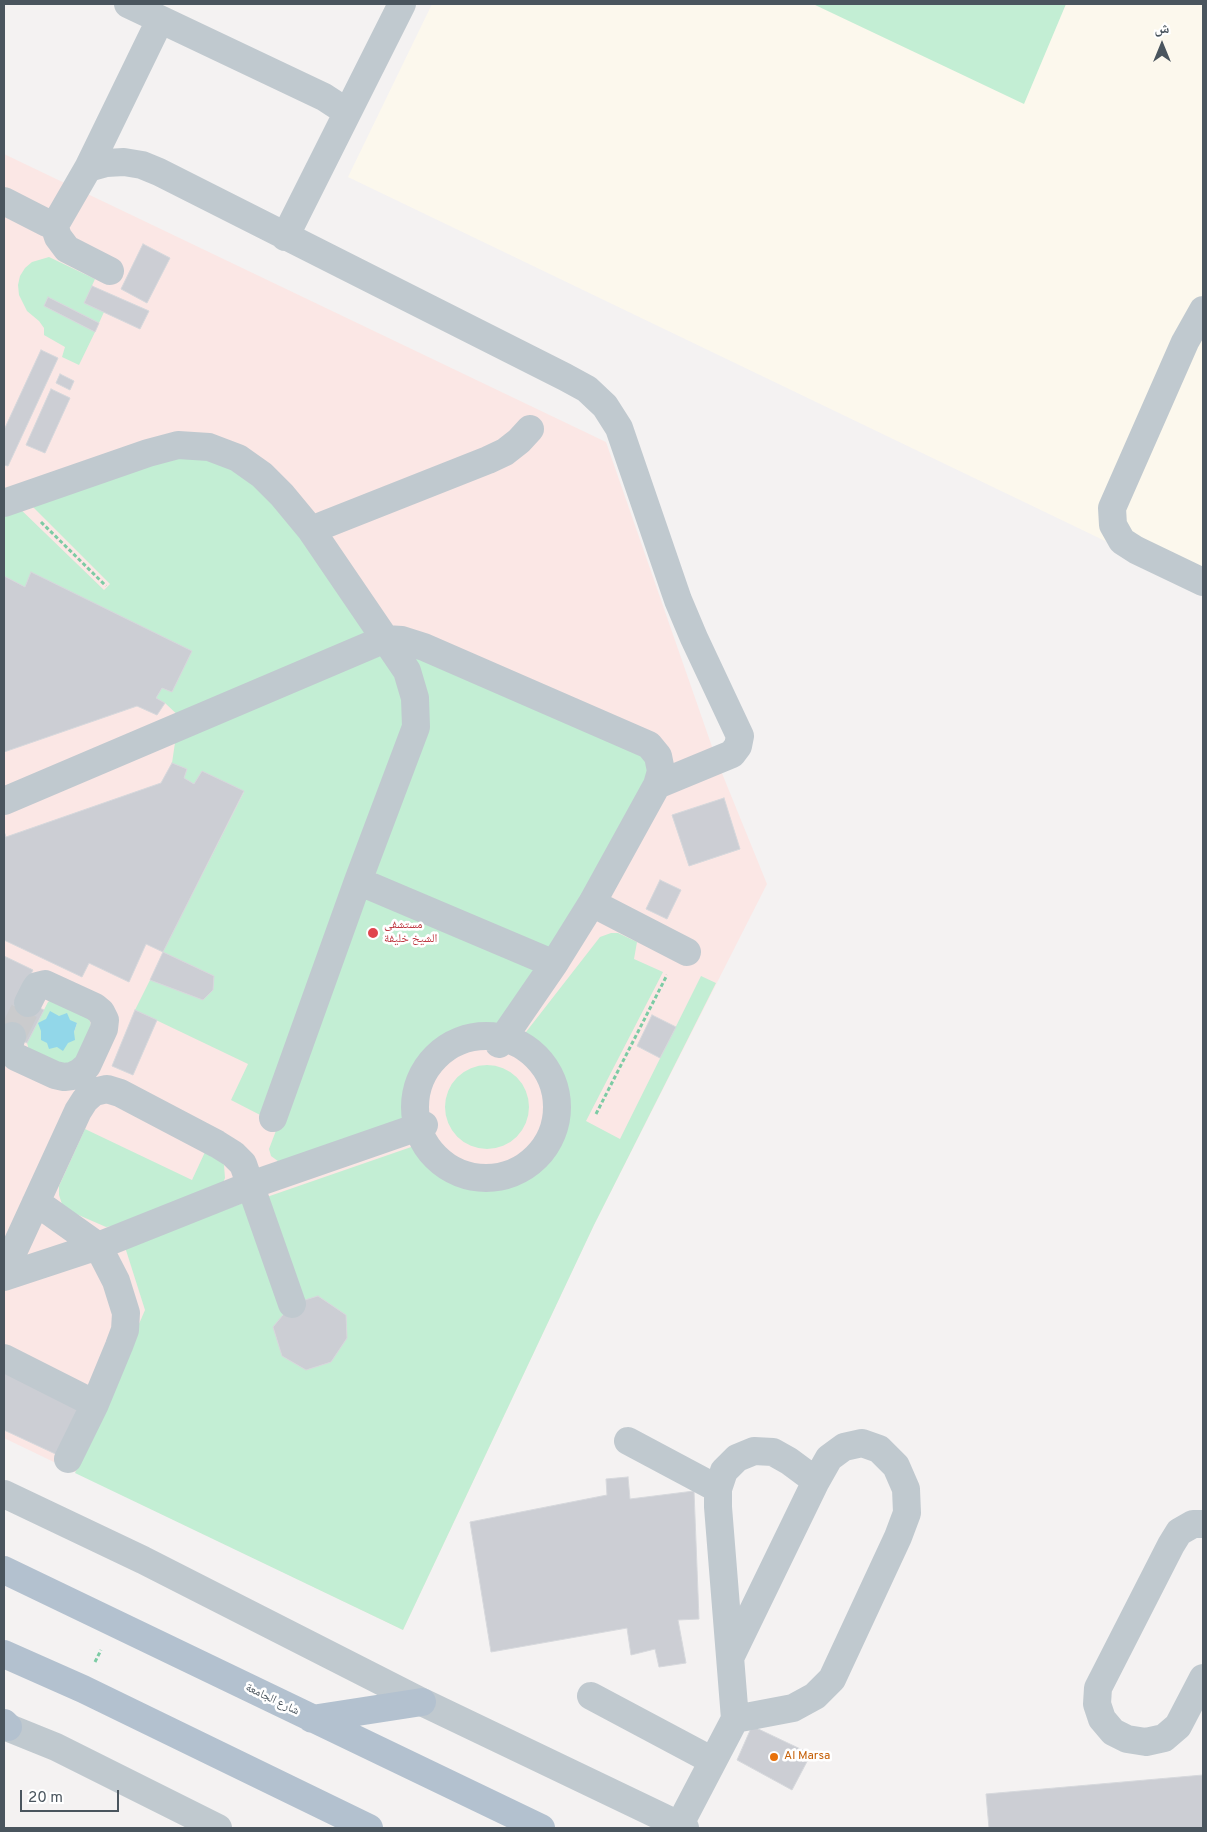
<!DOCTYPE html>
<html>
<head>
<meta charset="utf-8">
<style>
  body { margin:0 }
  #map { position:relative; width:1207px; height:1832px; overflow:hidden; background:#f4f2f2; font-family:Overpass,"Noto Naskh Arabic",sans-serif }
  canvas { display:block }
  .frame { position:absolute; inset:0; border:5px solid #4a555e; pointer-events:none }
  .north { position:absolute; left:1137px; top:20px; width:50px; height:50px; -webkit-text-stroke:4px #fff; paint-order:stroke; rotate:0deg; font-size:14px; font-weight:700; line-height:20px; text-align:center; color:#4a555e }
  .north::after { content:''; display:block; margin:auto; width:18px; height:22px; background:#4a555e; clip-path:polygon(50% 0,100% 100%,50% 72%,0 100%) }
  .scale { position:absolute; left:20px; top:1790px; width:99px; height:22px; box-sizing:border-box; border:2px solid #4a555e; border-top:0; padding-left:6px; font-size:15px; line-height:18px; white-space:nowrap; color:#4a555e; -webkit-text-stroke:4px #fff; paint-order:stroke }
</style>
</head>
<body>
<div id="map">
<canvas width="1207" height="1832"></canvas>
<div class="frame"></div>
<div class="north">ش</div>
<div class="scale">20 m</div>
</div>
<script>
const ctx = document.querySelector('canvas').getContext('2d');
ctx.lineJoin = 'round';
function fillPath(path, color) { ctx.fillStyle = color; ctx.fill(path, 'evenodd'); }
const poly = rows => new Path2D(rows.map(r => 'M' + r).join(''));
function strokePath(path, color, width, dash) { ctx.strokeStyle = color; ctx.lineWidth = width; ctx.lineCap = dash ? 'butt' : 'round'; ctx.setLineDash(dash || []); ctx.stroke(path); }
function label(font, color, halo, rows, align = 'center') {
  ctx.font = font + ' Overpass,"Noto Naskh Arabic",sans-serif'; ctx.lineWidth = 5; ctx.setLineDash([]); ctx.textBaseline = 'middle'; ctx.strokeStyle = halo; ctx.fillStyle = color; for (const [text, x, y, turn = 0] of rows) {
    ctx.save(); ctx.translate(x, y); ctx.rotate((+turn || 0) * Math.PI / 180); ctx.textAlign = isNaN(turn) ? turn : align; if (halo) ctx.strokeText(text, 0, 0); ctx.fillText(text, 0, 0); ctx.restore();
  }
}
const commercial = poly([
  [432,4,1203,4,1203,588,348,177]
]);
const medical = poly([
  [4,154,606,442,717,761,767,884,594,1225,403,1630,4,1438]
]);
const green = poly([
  [813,4,1066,4,1024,104],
  [49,257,95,279,84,303,104,312,99,323,48,297,44,306,95,332,79,365,62,357,65,347,44,335,44,328,39,321,27,311,19,295,18,285,20,276,25,268,32,262],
  [197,450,264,484,365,631,362,638,182,719,165,703,156,698,162,688,172,692,192,651,25,587,4,576,4,508,15,504,104,590,110,584,27,501],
  [418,651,656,760,602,861,547,953,381,882,374,869,396,803,410,665],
  [385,654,410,708,266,1118,231,1100,248,1064,135,1010,150,980,203,1000,213,990,214,976,163,952,244,792,202,771,194,784,184,778,187,769,172,763,176,736],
  [372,896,537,971,492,1034,467,1036,450,1042,435,1053,423,1066,415,1084,410,1102,411,1119,282,1164,271,1156,269,1149,364,899],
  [611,933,618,933,637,942,634,959,663,972,586,1121,620,1139,701,976,716,983,594,1225,403,1630,75,1473,145,1310,125,1247,251,1200,288,1309,273,1327,282,1356,306,1370,331,1362,347,1338,346,1315,318,1296,297,1303,261,1199,417,1145,426,1158,438,1168,466,1182,496,1184,513,1179,529,1171,542,1160,553,1146,560,1129,563,1112,563,1098,560,1084,554,1071,543,1057,519,1041,600,937],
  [53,998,73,1000,90,1021,92,1034,79,1057,68,1064,55,1065,29,1050,27,1043,48,1002],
  [77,1023,74,1032,67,1043,41,1040,41,1031],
  '445 1107a42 42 0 1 1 84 0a42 42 0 1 1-84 0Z',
  [85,1129,192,1180,205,1152,221,1160,224,1165,225,1178,222,1185,126,1224,106,1227,67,1210,62,1204,59,1195,59,1186]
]);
const water = poly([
  [50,1011,59,1016,67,1013,70,1020,77,1023,74,1032,75,1040,68,1043,63,1051,57,1047,49,1049,47,1043,41,1040,41,1031,38,1023,46,1019]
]);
const building = poly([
  [143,244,170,258,147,303,121,289,143,244],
  [92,286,149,311,140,329,84,303,92,286],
  [48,297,99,323,95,332,44,306,48,297],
  [41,350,58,358,8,466,4,465,4,430,41,350],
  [60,374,74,381,70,390,56,383,60,374],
  [51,389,70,398,45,453,26,445,51,389],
  [31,572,192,651,172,692,162,688,156,698,165,703,157,715,137,706,4,752,4,576,25,587,31,572],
  [172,763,187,769,184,778,194,784,202,771,244,791,163,952,146,944,129,982,89,963,82,977,4,940,4,831,6,837,161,783,172,763],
  [724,798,740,849,689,866,672,815,724,798],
  [660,880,681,890,667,919,646,909,660,880],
  [163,952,214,976,213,990,203,1000,150,980,163,952],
  [4,956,33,970,4,1027,4,956],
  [18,998,44,1010,27,1043,4,1032,4,1027,18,998],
  [135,1010,157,1020,133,1075,112,1066,135,1010],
  [652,1015,676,1027,660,1058,637,1046,652,1015],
  [318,1296,346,1315,347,1338,331,1362,306,1370,282,1356,273,1327,292,1304,318,1296],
  [4,1372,84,1412,62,1457,4,1430,4,1372],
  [628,1477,630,1499,694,1491,699,1619,678,1620,686,1663,659,1667,655,1649,631,1655,627,1628,491,1652,470,1522,607,1495,606,1479,628,1477],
  [752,1726,811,1754,792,1790,737,1760,752,1726],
  [1203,1775,1203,1828,989,1828,986,1794,1203,1775]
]);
const minorTunnel = poly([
  [12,1036,28,1003]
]);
const path = poly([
  [41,522,106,586],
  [596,1114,667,975],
  [95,1662,101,1650]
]);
const minor = poly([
  [128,4,324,97,347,112],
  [88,168,106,163,124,162,142,165,159,172,565,377,587,389,605,406,619,428,678,600,694,638,740,736,738,746,732,754,657,785],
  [4,201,47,223,58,220,88,168,160,20],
  [53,222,58,237,67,249,110,271],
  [285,237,402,4],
  [1203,310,1185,342,1112,508,1113,525,1122,541,1136,550,1203,582],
  [4,503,148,453,178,445,209,447,238,458,262,475,282,495,311,530,407,671,415,698,416,727,358,881,273,1118],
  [311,530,488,460,505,452,519,441,530,429],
  [4,801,385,639,402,640,424,647,649,745,658,756,661,771,657,785,592,903,554,964,499,1044],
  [358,881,554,964],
  [592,903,687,952],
  '415 1107a71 71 0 1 1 142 0a71 71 0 1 1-142 0Z',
  [12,1036,9,1046,11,1052,16,1057,55,1075,64,1077,72,1076,80,1072,87,1066,104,1029,105,1020,101,1012,95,1007,45,984,37,986,35,989,28,1003],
  [36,1202,98,1246,116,1281,126,1313,125,1330,119,1346,95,1404,68,1459],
  [4,1272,78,1111,85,1100,94,1092,107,1089,120,1093,217,1144,233,1154,243,1164,292,1304],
  [4,1277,98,1246,251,1185,424,1125],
  [4,1358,95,1404],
  [628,1441,718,1489],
  [4,1494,143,1560,422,1702,685,1828],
  [1203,1524,1193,1524,1179,1532,1171,1545,1098,1688,1097,1704,1102,1719,1113,1732,1127,1739,1146,1742,1164,1738,1178,1726,1203,1678],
  [731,1656,816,1481,829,1458,844,1447,862,1443,879,1449,896,1466,906,1489,907,1513,898,1537,832,1679,815,1696,793,1708,735,1719],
  [591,1696,713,1761],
  [4,1726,56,1747,218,1828],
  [679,1826,735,1719,718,1507,718,1489,724,1471,737,1458,754,1451,773,1452,789,1461,816,1481]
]);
const major = poly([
  [4,1570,541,1828],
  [4,1654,83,1689,369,1828],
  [312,1719,422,1702],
  [4,1723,8,1727]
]);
const markers = [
  [373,933,6,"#e0444e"],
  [774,1757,5,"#e8710a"]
];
const healthNames = [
  ["مستشفى",384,926],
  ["الشيخ خليفة",384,940]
];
const streetNames = [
  ["شارع الجامعة",272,1700,26]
];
const foodNames = [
  ["Al Marsa",784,1757]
];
fillPath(commercial, '#fcf8ed');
fillPath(medical, '#fbe7e5');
fillPath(green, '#c3eed4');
fillPath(water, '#92d7e9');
fillPath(building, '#ccced4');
strokePath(building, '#d6d8dc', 1);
strokePath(minorTunnel, '#cacbcd', 28, [28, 14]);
strokePath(path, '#7ccba4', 3, [4, 2.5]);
strokePath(minor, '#c0c9cf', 28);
strokePath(major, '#b3c1cf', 28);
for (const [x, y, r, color] of markers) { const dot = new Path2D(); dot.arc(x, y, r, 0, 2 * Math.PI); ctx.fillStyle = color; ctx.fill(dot); strokePath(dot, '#fff', 2); }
label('12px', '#be3a42', '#fff', healthNames, 'left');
label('12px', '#4a555e', '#fff', streetNames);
label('12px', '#c56008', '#fff', foodNames, 'left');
</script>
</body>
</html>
